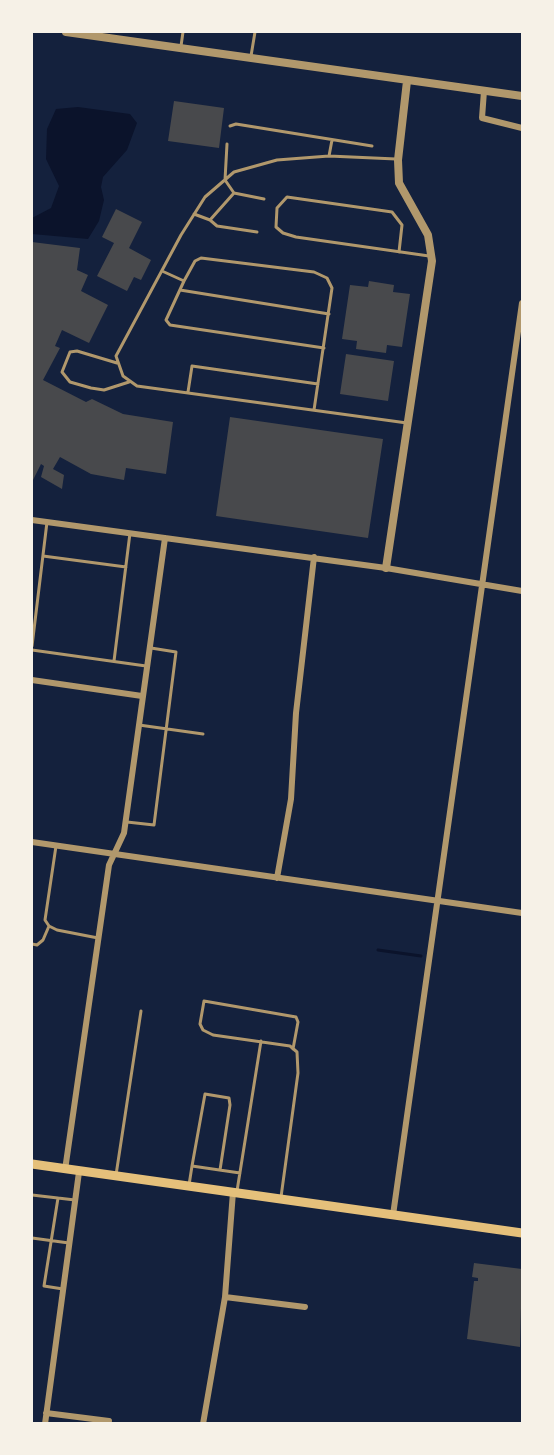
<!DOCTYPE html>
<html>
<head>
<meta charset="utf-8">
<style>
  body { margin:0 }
  #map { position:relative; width:554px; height:1455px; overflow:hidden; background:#14213d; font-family:Lora,serif }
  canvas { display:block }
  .frame { position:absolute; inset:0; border:33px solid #f6f1e7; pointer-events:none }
</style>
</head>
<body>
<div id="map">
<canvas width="554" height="1455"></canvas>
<div class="frame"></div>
</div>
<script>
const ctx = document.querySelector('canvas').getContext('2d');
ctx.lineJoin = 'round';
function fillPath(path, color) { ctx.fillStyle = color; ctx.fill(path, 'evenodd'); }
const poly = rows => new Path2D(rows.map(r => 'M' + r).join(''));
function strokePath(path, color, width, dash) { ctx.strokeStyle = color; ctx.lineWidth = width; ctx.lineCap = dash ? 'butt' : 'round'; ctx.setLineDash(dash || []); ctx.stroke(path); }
const water = poly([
  [78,107,130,114,137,123,127,150,103,177,101,187,104,200,99,221,88,239,32,234,32,218,51,208,59,186,46,159,47,129,56,109]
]);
const stream = poly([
  [378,950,421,956]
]);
const building = poly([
  [174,101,224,108,219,148,168,141],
  [116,209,142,222,129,248,151,260,141,280,134,277,127,291,97,276,114,243,102,237],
  [32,242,80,248,77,270,88,275,81,291,108,305,89,343,62,330,55,346,60,348,43,380,86,402,92,399,123,414,173,422,166,474,126,468,124,480,91,474,60,457,53,469,64,475,62,489,41,477,44,466,41,464,32,482],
  [369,281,394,285,393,292,410,294,402,347,387,345,386,353,356,349,357,341,342,339,350,285,368,287],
  [346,354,394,361,388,401,340,394],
  [230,417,383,439,368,538,216,516],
  [474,1263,522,1269,520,1347,467,1339,474,1281,478,1281,478,1278,472,1277]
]);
const service = poly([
  [181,46,183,32],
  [251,56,255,32],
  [230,126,236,124,372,146],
  [227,144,225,180,234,193,264,199],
  [329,156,332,140],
  [396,159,329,156,277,160,234,172,205,197,181,235,116,356,123,376,137,386,407,423],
  [194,214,210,220,234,193],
  [210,220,217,226,257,232],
  [399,252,402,225,392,212,287,197,277,208,276,227,283,233,296,237,429,256],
  [162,271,184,281,195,261,201,258,314,272,327,278,332,288,314,410],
  [184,281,166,320,170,325,324,348],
  [180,290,329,314],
  [117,363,77,351,70,352,62,372,70,382,91,388,104,390,129,382],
  [188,392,192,366,318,384],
  [43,556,126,567],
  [32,646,47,522],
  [32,650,146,666],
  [114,661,130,533],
  [139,725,203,734],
  [127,822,154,825,176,652,151,648],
  [56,846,45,920,49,926,57,930,98,938],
  [32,944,37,945,43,940,49,926],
  [192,1166,205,1094,229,1098,230,1105,220,1170],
  [116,1175,141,1011],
  [189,1185,192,1166,240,1173],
  [237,1191,261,1041],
  [32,1195,75,1200],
  [281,1197,298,1073,297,1052,290,1046,213,1035,203,1030,200,1024,204,1001,296,1017,298,1022,293,1049],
  [58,1198,44,1286,63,1289],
  [32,1238,69,1243]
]);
const minor = poly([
  [484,91,482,118,522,128],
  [32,520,386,568,522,591],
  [32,680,142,696],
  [32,842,522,913],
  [277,878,291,799,296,713,314,557],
  [65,1170,109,865,124,833,165,538],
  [393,1215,522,303],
  [225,1297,305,1307],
  [46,1413,109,1421],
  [45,1424,79,1172],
  [203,1424,225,1297,233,1192]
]);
const tertiary = poly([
  [66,32,522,96],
  [386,568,432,261,428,235,399,183,398,160,407,81]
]);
const secondary = poly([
  [32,1164,522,1233]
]);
fillPath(water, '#0b132b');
strokePath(stream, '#0b132b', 3);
fillPath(building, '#48494c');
strokePath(service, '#b1986c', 3);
strokePath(minor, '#b1986c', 6);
strokePath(tertiary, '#b1986c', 8);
strokePath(secondary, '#e5c07b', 9);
</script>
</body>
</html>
